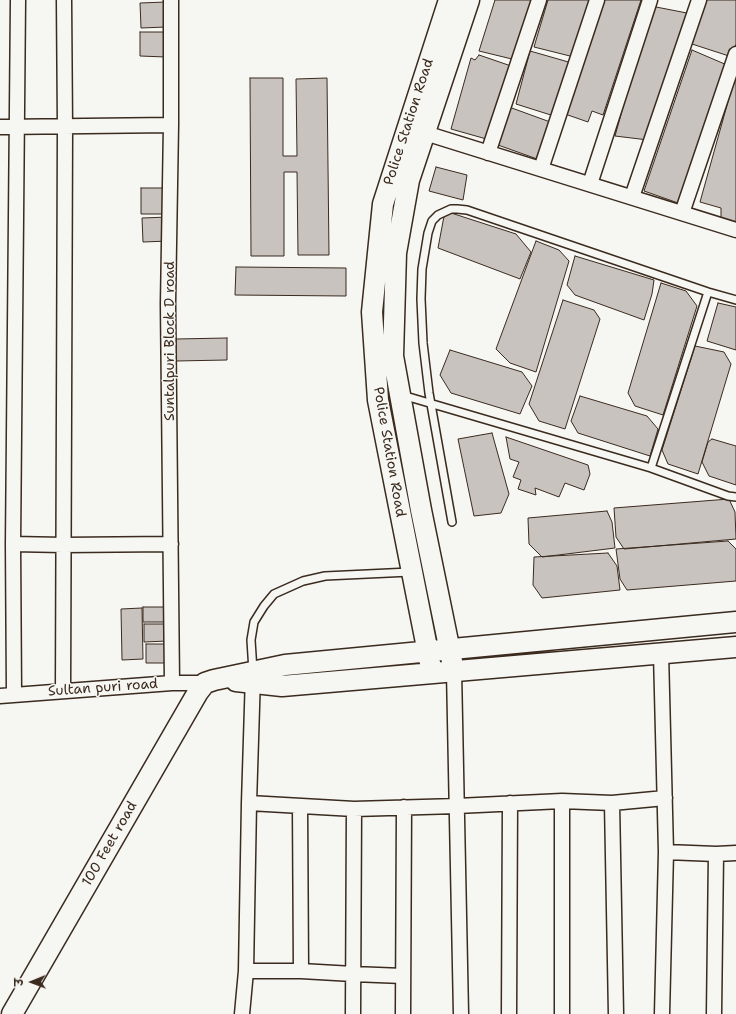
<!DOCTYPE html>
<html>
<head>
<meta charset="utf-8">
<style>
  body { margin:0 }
  #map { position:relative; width:736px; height:1014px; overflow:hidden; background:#f6f6f2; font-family:"Shantell Sans","Playpen Sans Deva",sans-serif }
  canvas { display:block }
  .north { position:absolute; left:12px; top:962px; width:40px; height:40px; -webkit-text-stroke:3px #f6f6f2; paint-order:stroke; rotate:269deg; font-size:11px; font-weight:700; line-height:16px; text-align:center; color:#3b2a1e }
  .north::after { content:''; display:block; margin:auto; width:14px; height:18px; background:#3b2a1e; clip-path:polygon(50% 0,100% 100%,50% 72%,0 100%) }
</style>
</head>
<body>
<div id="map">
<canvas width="736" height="1014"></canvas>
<div class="north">उ</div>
</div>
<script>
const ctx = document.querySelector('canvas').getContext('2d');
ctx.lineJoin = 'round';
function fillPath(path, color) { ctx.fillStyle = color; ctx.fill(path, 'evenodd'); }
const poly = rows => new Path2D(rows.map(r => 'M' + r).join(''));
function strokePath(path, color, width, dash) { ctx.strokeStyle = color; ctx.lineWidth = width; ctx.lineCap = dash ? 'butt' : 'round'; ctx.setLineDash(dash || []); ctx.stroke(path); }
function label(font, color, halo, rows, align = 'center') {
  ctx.font = font + ' "Shantell Sans",sans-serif'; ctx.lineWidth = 3; ctx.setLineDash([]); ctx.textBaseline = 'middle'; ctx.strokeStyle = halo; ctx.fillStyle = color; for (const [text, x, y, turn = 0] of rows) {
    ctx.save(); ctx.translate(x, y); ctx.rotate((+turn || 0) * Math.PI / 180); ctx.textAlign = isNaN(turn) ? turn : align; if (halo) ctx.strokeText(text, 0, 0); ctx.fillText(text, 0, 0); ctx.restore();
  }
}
const building = poly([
  [495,0,537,0,516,60,479,51,495,0],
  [548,0,593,0,574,57,534,47,548,0],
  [601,0,641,0,603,115,592,111,588,122,565,114,601,0],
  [704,0,736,0,736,44,732,57,692,44,704,0],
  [166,2,166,27,141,28,140,3,166,2],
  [651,6,692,14,648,140,615,136,651,6],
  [140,32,166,32,166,57,140,56,140,32],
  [692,50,727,65,681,204,644,191,692,50],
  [530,51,572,63,554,116,516,104,530,51],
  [479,55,514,67,490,140,451,129,471,58,475,60,479,55],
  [736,73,736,224,721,220,721,208,700,202,736,73],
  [250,78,283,78,283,156,297,156,296,79,327,78,329,255,298,255,297,172,284,172,284,256,251,256,250,78],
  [509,107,553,123,540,160,498,145,509,107],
  [436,167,467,175,463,200,429,191,436,167],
  [141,188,168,188,168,214,141,214,141,188],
  [445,211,516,234,531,252,520,279,438,248,445,211],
  [168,217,169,241,143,242,142,218,168,217],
  [536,241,559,250,569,261,536,372,510,363,496,349,536,241],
  [575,256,654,280,652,294,644,320,575,295,567,285,575,256],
  [236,267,346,268,346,296,235,295,236,267],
  [661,283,686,291,697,306,663,415,635,406,628,393,661,283],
  [563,300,594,310,600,319,565,429,539,421,529,404,563,300],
  [718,303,736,307,736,350,707,341,718,303],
  [227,338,227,360,176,361,176,339,227,338],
  [695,346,724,352,731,364,698,474,668,464,662,450,695,346],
  [450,350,522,372,532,386,520,414,451,393,440,375,450,350],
  [580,396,647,416,658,429,650,456,578,433,571,421,580,396],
  [492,433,509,494,501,513,474,516,458,439,492,433],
  [506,437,588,465,590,474,584,490,565,483,559,497,535,488,536,495,518,489,521,480,513,477,519,462,510,459,506,437],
  [712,439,736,446,736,485,709,476,702,462,708,442,712,439],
  [729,499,735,512,736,539,624,549,616,537,614,508,729,499],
  [607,511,612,522,615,548,542,557,529,544,528,518,607,511],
  [728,541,736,549,736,581,627,590,620,579,616,549,728,541],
  [608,553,617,566,620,590,542,598,533,585,534,557,608,553],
  [143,607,168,607,168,622,143,622,143,607],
  [142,608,143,659,122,660,121,609,142,608],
  [144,624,168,624,168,641,144,642,144,624],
  [146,644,168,644,169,663,146,663,146,644]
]);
const lane = poly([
  [402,395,651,468,728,496,736,497],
  [651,468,708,292],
  [452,522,429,393,423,343,421,299,422,269,428,233,432,221,438,215,451,209,457,209,467,210,708,292,736,300],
  [253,671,251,640,254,622,264,606,274,594,303,581,325,576,410,572]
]);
const street = poly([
  [171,0,171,125,168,304,172,683],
  [0,127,171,125],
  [425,133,736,230],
  [488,153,539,0],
  [541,169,597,0],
  [590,184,650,0],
  [632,197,699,0],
  [682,213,736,54],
  [13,544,63,545,171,544],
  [661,653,666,852,662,1014],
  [454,671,461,1014],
  [63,691,65,127,64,0],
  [14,694,13,544,18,0],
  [0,696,172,683,205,683],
  [249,803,354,809,457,806,562,801,612,803,665,798],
  [612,803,616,1014],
  [300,806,301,971],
  [666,852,716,854,736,853],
  [246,971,301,971,353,974,403,976],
  [242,1014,246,971,249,803,253,675],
  [353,1014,354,809],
  [403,1014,404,807],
  [509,1014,510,803],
  [562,1014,562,801],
  [714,1014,716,854]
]);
const secondary = poly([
  [454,671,421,510,393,356,396,253,409,180,469,0],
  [432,673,378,400,372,312,383,204,449,0],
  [236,681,282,686,736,647],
  [12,1014,198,692,205,683,214,680,285,665,736,622]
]);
const streetNames = [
  ["Police Station Road",409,122,-72],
  ["Suntalpuri Block D road",170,341,-90],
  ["Police Station Road",389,452,80],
  ["Sultan puri road",103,688,-4],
  ["100 Feet road",110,844,-60]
];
fillPath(building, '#c8c3be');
strokePath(building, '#3b2a1e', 1);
strokePath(lane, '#3b2a1e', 10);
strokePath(street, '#3b2a1e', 17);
strokePath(secondary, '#3b2a1e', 23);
strokePath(lane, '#f6f6f2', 7);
strokePath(street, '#f6f6f2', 14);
strokePath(secondary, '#f6f6f2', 20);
label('14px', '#3b2a1e', '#f6f6f2', streetNames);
</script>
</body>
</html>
